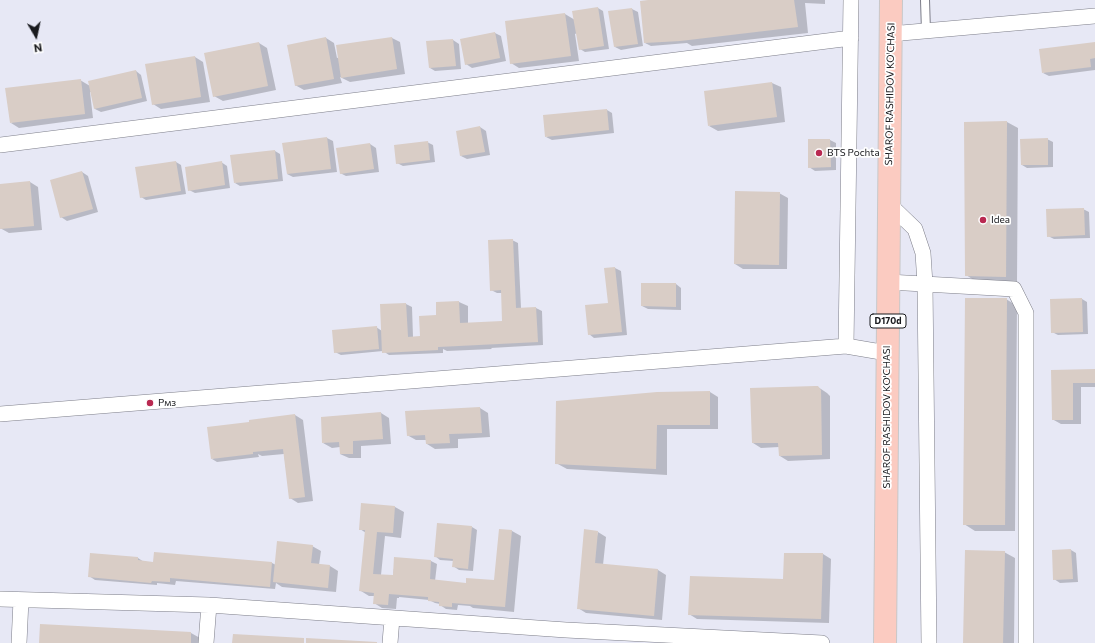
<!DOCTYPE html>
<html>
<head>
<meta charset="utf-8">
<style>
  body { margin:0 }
  #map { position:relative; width:1095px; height:643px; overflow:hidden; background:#e7e8f5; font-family:Commissioner,sans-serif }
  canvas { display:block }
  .north { position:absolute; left:16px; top:16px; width:40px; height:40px; -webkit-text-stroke:3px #fff; paint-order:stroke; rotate:171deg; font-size:11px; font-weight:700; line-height:16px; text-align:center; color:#191a1e }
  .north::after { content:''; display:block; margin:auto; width:14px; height:18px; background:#191a1e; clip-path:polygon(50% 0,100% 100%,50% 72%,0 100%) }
</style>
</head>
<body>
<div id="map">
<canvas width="1095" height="643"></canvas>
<div class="north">N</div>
</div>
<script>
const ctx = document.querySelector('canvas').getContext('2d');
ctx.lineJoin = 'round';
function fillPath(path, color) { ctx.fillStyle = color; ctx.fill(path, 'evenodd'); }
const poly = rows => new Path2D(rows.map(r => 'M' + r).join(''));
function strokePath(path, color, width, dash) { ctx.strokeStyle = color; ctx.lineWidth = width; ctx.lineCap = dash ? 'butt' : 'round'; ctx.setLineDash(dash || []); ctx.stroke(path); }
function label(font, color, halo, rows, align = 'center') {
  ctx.font = font + ' Commissioner,sans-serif'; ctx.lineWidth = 3.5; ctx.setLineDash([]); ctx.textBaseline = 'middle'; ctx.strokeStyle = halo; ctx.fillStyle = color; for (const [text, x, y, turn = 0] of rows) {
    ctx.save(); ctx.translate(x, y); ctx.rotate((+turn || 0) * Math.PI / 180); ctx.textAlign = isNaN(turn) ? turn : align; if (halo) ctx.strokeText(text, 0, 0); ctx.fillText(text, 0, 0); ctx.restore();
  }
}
const shadow = poly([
  [656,0,825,0,825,4,805,3,808,33,692,46,687,43,651,46,645,43],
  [598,8,603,11,609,49,585,52,580,49,577,33,575,34,579,61,519,68,511,63,565,14,575,20],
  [632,9,638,12,643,46,621,50,615,47],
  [495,33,501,36,506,61,472,68,466,64],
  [326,38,334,43,337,58,392,38,400,42,405,74,350,82,340,77,342,83,304,90,295,85],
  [453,40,459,44,461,69,435,71,430,68],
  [259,43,267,48,276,90,223,101,214,96],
  [1095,43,1095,70,1049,76,1043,73],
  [195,57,203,62,210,102,161,109,153,104],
  [136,71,141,75,147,101,101,112,95,109,91,92,90,92,93,118,19,128,11,123,80,80,90,86],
  [772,83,781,87,785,122,718,131,709,126],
  [607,110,612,113,614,133,552,140,546,137],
  [1007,122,1018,128,1017,283,977,282,966,275],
  [480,127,486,131,490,155,467,159,461,156],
  [327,138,333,141,337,172,293,177,287,174],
  [1047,139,1053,142,1053,167,1027,168,1022,165],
  [830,140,836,143,836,170,815,171,809,167],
  [427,142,433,145,435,162,403,166,397,163],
  [370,144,376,148,379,172,346,176,340,173],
  [275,151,280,154,283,181,240,186,235,183],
  [176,162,181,165,186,194,146,200,141,197],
  [221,162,227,166,230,188,195,193,189,190],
  [82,172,88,176,98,212,67,221,61,217],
  [30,182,38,187,42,230,9,233,0,228,0,185],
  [779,193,788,198,787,269,743,269,735,264],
  [1083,209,1089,212,1090,238,1054,239,1048,236],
  [512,240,518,243,521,308,536,308,542,311,543,345,491,348,492,349,447,351,443,349,443,353,389,355,383,351,341,355,335,352,376,327,382,331,381,305,406,304,412,307,413,337,421,337,437,316,437,303,459,302,468,306,468,324,503,322,502,293,497,293,491,290],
  [615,268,621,271,627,335,594,338,589,334,609,304,605,269],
  [676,284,681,288,681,310,648,309,642,306],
  [1006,299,1017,306,1015,531,975,531,964,524],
  [1082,299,1087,302,1088,334,1058,335,1052,332],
  [1095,370,1095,387,1081,387,1081,424,1061,424,1052,419,1052,371],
  [818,387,827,393,830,396,830,459,788,461,780,456,779,447,761,448,753,443],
  [710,392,718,397,718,429,667,429,667,475,567,469,556,463],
  [480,408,488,413,490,437,458,439,458,448,435,449,427,444,426,440,416,440,407,435],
  [381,413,389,418,391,444,361,446,361,458,349,458,340,454,340,447,332,448,323,443],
  [295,415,303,420,313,501,298,503,290,498,284,454,262,456,258,454,259,457,217,462,212,459],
  [362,504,395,507,404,512,401,538,385,536,381,575,393,577,395,558,431,561,437,564,435,581,466,584,495,581,500,530,512,531,521,536,514,612,473,608,470,606,458,605,457,610,446,609,440,605,440,604,435,603,429,600,399,597,399,598,397,598,396,609,382,608,374,603,374,596,369,596,361,591,366,533,360,529],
  [472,527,477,530,473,571,459,570,453,566,454,561,440,560,435,556],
  [598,532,606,537,603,565,658,570,666,575,662,620,586,613,578,608],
  [312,546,321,551,319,565,330,566,338,571,336,592,282,587,276,583,275,589,176,581,175,585,157,583,157,585,95,580,89,576,91,554,138,558,144,562,154,563,272,563,276,565],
  [1071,550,1076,553,1078,582,1060,583,1054,579],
  [1004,552,1015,558,1014,643,964,643],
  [823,554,831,559,829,623,697,619,689,614,784,580],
  [41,625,191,633,200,638,199,643,40,643]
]);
const building = poly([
  [648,0,794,0,798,27,680,41,644,43,640,1],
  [598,7,604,46,579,50,572,11],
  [632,8,638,44,614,47,608,11],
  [565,13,571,56,510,64,505,21],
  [495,32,500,58,465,65,460,39],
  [326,37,334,79,295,86,287,45],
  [392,37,397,69,341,78,336,45],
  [453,39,456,66,429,68,426,41],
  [259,42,268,86,213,97,204,53],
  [1095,42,1095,58,1090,59,1091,67,1042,73,1039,49],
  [195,56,201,97,152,105,145,64],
  [136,70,142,98,94,109,88,81],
  [81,79,85,114,10,123,5,88],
  [772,82,777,117,708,126,704,91],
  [607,109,609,130,545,137,543,115],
  [1007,121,1006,277,965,276,964,122],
  [480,126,485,152,460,156,456,131],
  [327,137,331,169,287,174,282,143],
  [1048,138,1048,165,1021,165,1020,139],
  [808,139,830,139,831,167,808,168],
  [428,141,430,160,396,164,394,145],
  [370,143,374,169,340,174,336,148],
  [275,150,278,179,234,183,230,155],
  [176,161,181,191,140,198,135,167],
  [222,161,225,185,188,191,185,167],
  [82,171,93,209,60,218,50,180],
  [30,181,34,226,0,229,0,184],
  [735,191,780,192,779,265,734,264],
  [1084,208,1085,235,1047,237,1046,209],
  [513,239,516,308,536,307,538,342,438,347,438,350,382,353,380,304,406,303,408,337,420,336,419,316,436,315,436,302,459,301,460,323,502,321,501,290,490,291,488,240],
  [615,267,622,332,588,335,585,305,608,303,604,268],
  [641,283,676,283,676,307,641,306],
  [965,298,1007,298,1005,525,963,525],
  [1082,298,1083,332,1051,333,1050,299],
  [377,326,379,349,334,353,332,330],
  [1095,369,1095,383,1073,383,1073,420,1052,420,1051,370],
  [815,386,818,386,821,390,822,455,779,456,778,443,752,443,750,388],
  [710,391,710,425,657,425,656,469,555,464,556,401,657,392],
  [480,407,482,433,449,434,450,443,426,444,425,435,407,436,405,411],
  [381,412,383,439,353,441,353,454,340,454,339,442,322,443,321,417],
  [295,414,305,497,289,499,283,449,253,452,253,454,211,459,207,427,249,422,249,420],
  [361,503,395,506,393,533,377,532,373,574,393,575,394,557,431,560,430,579,466,583,466,578,494,580,499,529,512,530,505,607,452,603,452,607,439,606,439,602,428,601,428,597,389,594,388,605,373,604,374,593,359,591,365,530,359,530],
  [437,523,472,526,468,569,452,567,453,559,434,557],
  [584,529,598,531,595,563,658,569,654,616,577,609],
  [277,541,313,545,311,563,330,565,328,588,273,582],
  [1071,549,1073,579,1053,580,1052,550],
  [965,550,1005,551,1003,643,963,643],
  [154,552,272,562,270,587,170,578,170,582,152,581,151,583,88,577,90,553,138,557,138,560,153,562],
  [784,553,823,553,821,619,688,615,690,576,783,579],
  [40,624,191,632,191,643,39,643],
  [233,634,304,638,304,643,232,643],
  [306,638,377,642,377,643,306,643]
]);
const lane = poly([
  [925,0,926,31]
]);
const street = poly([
  [890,34,1095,16],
  [0,145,851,38],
  [889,204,915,229,923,253,925,284,929,643],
  [888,282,1014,289,1026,313,1026,643],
  [846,346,851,0],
  [0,414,846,346,887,353],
  [0,599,209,605,566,630,822,643],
  [19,643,21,600],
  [206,643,209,605],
  [390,643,392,618]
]);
const primary = poly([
  [885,643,891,0]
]);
const markers = [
  [819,153,4,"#b92951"],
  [983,220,4,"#b92951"],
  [150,403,4,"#b92951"]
];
const shields = [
  [888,321,36]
];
const shieldNames = [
  ["D170d",888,321]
];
const streetNames = [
  ["SHAROF RASHIDOV KO'CHASI",890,94,-89],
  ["SHAROF RASHIDOV KO'CHASI",887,417,-90]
];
const poiNames = [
  ["BTS Pochta",827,153],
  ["Idea",991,220],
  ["Рмз",158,403]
];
fillPath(shadow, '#0003');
fillPath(building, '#d9cdc6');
strokePath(lane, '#7d7e89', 10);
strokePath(street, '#7d7e89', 16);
strokePath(primary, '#c8c8c9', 24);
strokePath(lane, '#fff', 8);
strokePath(street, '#fff', 15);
strokePath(primary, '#fbcbc1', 22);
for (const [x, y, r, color] of markers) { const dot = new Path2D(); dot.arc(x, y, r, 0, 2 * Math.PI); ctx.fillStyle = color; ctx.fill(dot); strokePath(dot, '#fff', 1.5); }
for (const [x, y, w] of shields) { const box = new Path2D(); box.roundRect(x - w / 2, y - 7, w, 14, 3); ctx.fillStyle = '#fff'; ctx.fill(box); strokePath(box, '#191a1e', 1); }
label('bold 9px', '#191a1e', null, shieldNames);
label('10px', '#191a1e', '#fff', streetNames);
label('10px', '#191a1e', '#fff', poiNames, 'left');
</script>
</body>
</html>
